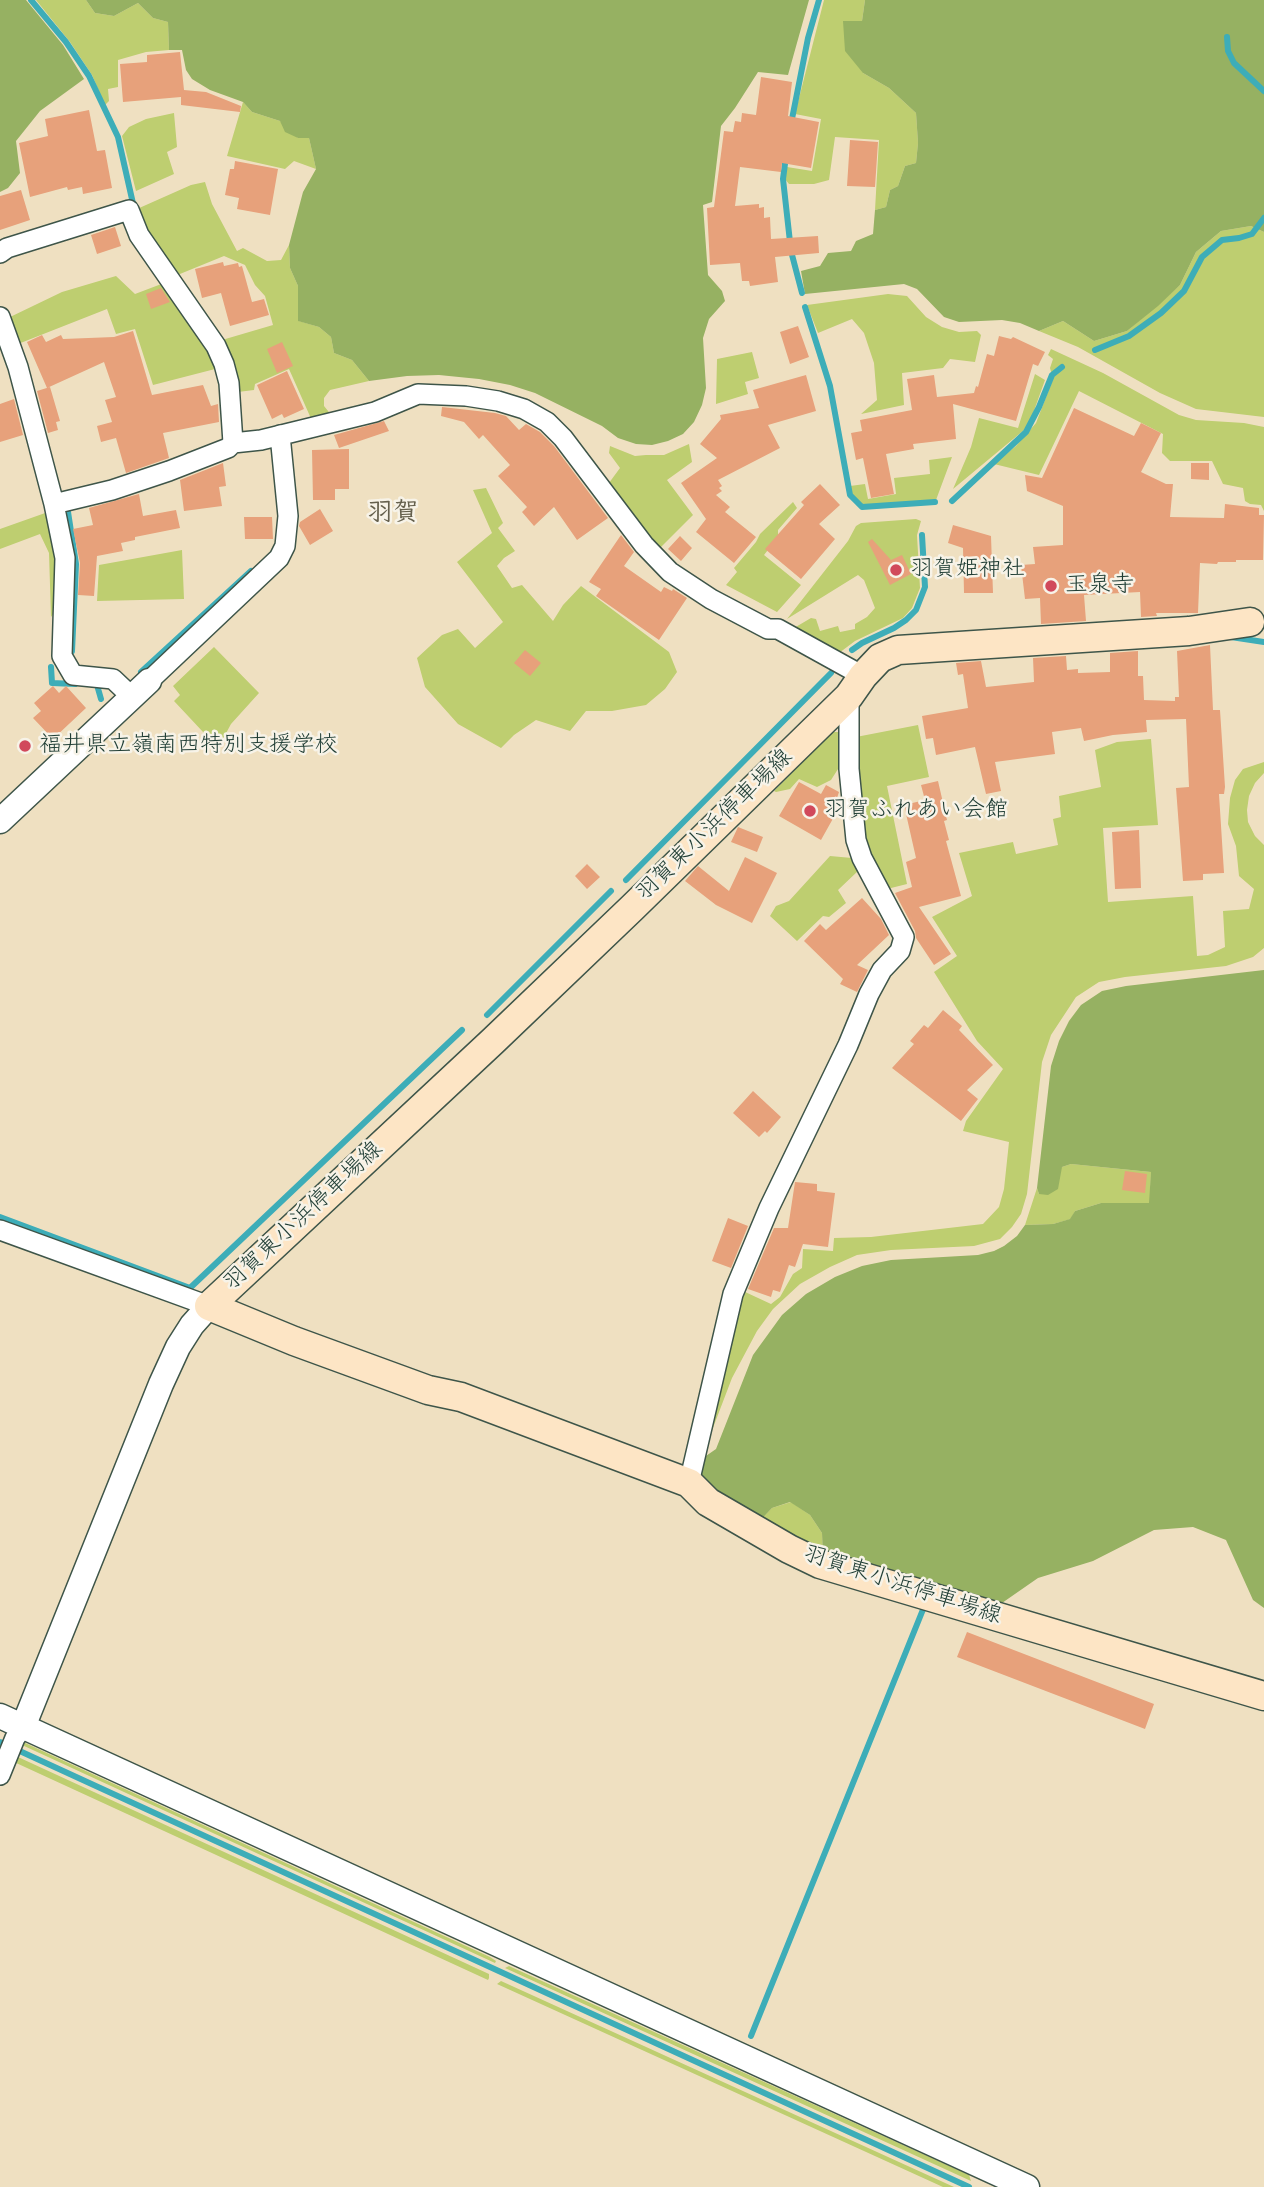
<!DOCTYPE html>
<html>
<head>
<meta charset="utf-8">
<style>
  body { margin:0 }
  canvas { display:block; background:#efe0c1 }
</style>
</head>
<body>
<canvas width="1264" height="2187"></canvas>
<script>
const ctx = document.querySelector('canvas').getContext('2d');
ctx.lineJoin = 'round';
function fillPath(path, color) { ctx.fillStyle = color; ctx.fill(path, 'evenodd'); }
const poly = rows => new Path2D(rows.map(r => 'M' + r).join(''));
function strokePath(path, color, width, dash) { ctx.strokeStyle = color; ctx.lineWidth = width; ctx.lineCap = dash ? 'butt' : 'round'; ctx.setLineDash(dash || []); ctx.stroke(path); }
function label(font, color, halo, rows, align = 'center') {
  ctx.font = font + ' Mynerve,"Klee One",sans-serif'; ctx.lineWidth = 5; ctx.setLineDash([]); ctx.textBaseline = 'middle'; ctx.strokeStyle = halo; ctx.fillStyle = color; for (const [text, x, y, turn = 0] of rows) {
    ctx.save(); ctx.translate(x, y); ctx.rotate((+turn || 0) * Math.PI / 180); ctx.textAlign = isNaN(turn) ? turn : align; if (halo) ctx.strokeText(text, 0, 0); ctx.fillText(text, 0, 0); ctx.restore();
  }
}
const green = poly([
  [36,0,86,0,95,13,114,16,138,3,153,18,168,22,169,50,146,52,118,60,118,87,108,89,109,101,105,105,92,75,70,42],
  [824,0,865,0,862,21,863,73,889,88,916,113,918,143,916,163,905,166,898,186,890,190,886,207,875,210,879,140,835,137,829,180,814,184,789,184,785,179,787,167,812,171,821,119,795,114],
  [243,102,252,112,280,121,298,138,309,138,316,169,294,161,285,169,227,156],
  [174,113,177,147,167,152,174,174,136,191,122,136,129,127,146,119],
  [205,182,212,204,237,251,243,248,267,261,281,260,289,245,290,268,298,286,299,321,319,327,331,337,334,353,352,360,369,381,330,390,324,398,324,406,333,417,313,423,289,369,255,384,254,390,238,392,222,340,273,325,265,296,255,285,245,265,224,256,175,276,144,227,137,209,191,185],
  [1251,226,1264,232,1264,417,1196,409,1160,393,1078,347,1039,331,1063,321,1094,341,1127,331,1180,285,1196,252,1221,231],
  [116,276,135,294,164,283,219,368,153,385,135,329,116,334,107,309,18,344,8,318,62,292],
  [888,294,907,296,926,317,942,327,959,332,977,331,981,335,975,362,950,359,943,368,902,373,904,405,861,414,877,400,874,363,864,333,852,319,818,333,807,305],
  [1051,349,1103,373,1179,415,1196,420,1244,423,1264,427,1264,511,1261,505,1250,504,1245,501,1243,488,1223,484,1212,461,1170,461,1162,453,1163,434,1079,391,1039,475,994,464,1016,446,1036,423,1053,379,1050,368,1053,359,1048,355],
  [752,352,759,378,745,382,748,394,716,404,717,359],
  [1035,374,1045,380,1031,419,1024,430,953,489,971,447,979,418,1018,428],
  [689,444,692,462,667,480,693,515,658,550,606,487,620,468,609,453,610,446,635,456,646,455,664,455],
  [952,457,936,500,863,505,851,494,850,486,865,484,868,499,896,494,894,478,930,474,929,460],
  [486,488,503,523,498,528,515,551,504,558,497,566,512,588,522,585,553,621,563,605,581,586,669,652,677,672,665,689,646,705,612,711,586,711,570,731,536,720,514,735,501,748,458,724,425,687,417,658,442,635,458,629,475,648,503,622,457,562,492,533,473,490],
  [793,502,797,508,778,530,778,537,764,555,801,585,777,612,726,585,737,572,734,568,756,542,760,534],
  [48,512,55,549,56,610,51,617,49,553,40,534,0,549,0,529],
  [916,519,921,521,917,535,920,588,912,608,903,618,855,641,839,653,794,628,811,618,816,619,820,631,838,626,840,632,855,629,855,624,867,617,875,608,864,580,858,575,787,619,848,541,856,526,861,523],
  [182,550,184,599,97,601,99,565],
  [214,647,259,693,231,724,218,748,174,701,180,695,173,686],
  [918,725,929,777,887,786,907,884,887,889,863,841,856,737],
  [833,732,840,732,841,746,838,769,831,780,817,787,799,779,790,789,776,792,774,791],
  [1151,739,1158,825,1103,828,1108,902,1193,896,1197,956,1208,955,1225,947,1223,911,1249,909,1254,889,1239,876,1236,846,1228,824,1230,798,1235,780,1243,769,1264,762,1264,773,1255,783,1249,796,1247,810,1248,822,1255,836,1264,845,1264,948,1253,957,1226,966,1125,977,1099,982,1076,997,1051,1035,1042,1062,1027,1194,1021,1214,1012,1227,1000,1239,974,1246,891,1250,857,1255,830,1267,800,1284,773,1309,757,1331,732,1378,711,1433,709,1436,743,1291,771,1304,780,1297,793,1274,802,1268,803,1249,833,1251,834,1238,871,1237,983,1224,999,1207,1004,1189,1009,1142,963,1131,966,1121,1003,1069,977,1041,934,972,957,956,932,917,972,896,959,853,1013,842,1016,854,1058,845,1053,819,1061,817,1059,796,1101,787,1095,750,1117,742],
  [830,856,852,858,858,871,838,890,846,903,829,917,823,916,797,941,770,916,776,906,789,901],
  [1071,1164,1151,1172,1150,1203,1101,1203,1075,1211,1071,1219,1053,1224,1025,1225,1037,1188,1039,1194,1062,1167],
  [791,1502,810,1515,822,1533,823,1558,756,1525,772,1508],
  [23,1742,490,1957,496,1961,495,1963,22,1745],
  [18,1757,489,1974,489,1978,488,1980,14,1762],
  [509,1966,969,2175,971,2181,505,1968],
  [501,1981,954,2187,943,2187,497,1984]
]);
const forest = poly([
  [0,0,26,0,63,45,84,79,40,111,16,141,20,173,8,188,0,192],
  [86,0,809,0,788,75,758,72,735,108,721,126,712,202,703,205,708,275,722,291,725,301,709,319,703,338,706,388,702,405,694,422,683,434,668,441,652,445,636,444,618,438,602,426,535,393,510,385,479,379,439,375,407,376,369,381,352,360,334,353,331,337,319,327,298,321,298,286,290,268,289,245,303,192,316,169,309,138,298,138,285,132,280,121,252,112,243,102,210,90,192,79,186,70,182,50,169,50,168,22,153,18,138,3,114,16,95,13],
  [865,0,1264,0,1264,232,1251,226,1221,231,1196,252,1180,285,1158,306,1127,331,1094,341,1063,321,1039,331,1020,323,1002,320,959,322,944,317,917,289,904,284,805,294,801,271,820,266,828,253,851,251,856,241,873,234,875,210,886,207,890,190,898,186,905,166,916,163,918,143,916,113,889,88,863,73,845,51,843,21,862,21],
  [1264,970,1264,1608,1253,1600,1226,1540,1193,1527,1154,1530,1093,1561,1038,1578,1002,1603,927,1582,823,1558,822,1533,810,1515,790,1502,772,1508,756,1525,702,1484,699,1471,703,1458,716,1449,753,1355,782,1315,806,1294,835,1277,862,1266,891,1260,978,1255,994,1251,1004,1246,1017,1236,1025,1225,1053,1224,1070,1219,1075,1211,1101,1203,1149,1203,1151,1172,1071,1164,1062,1167,1058,1189,1048,1195,1039,1194,1037,1188,1051,1066,1059,1041,1069,1021,1081,1005,1102,991,1126,986]
]);
const stream = poly([
  [31,0,66,42,89,76,118,137,134,208],
  [1227,37,1228,51,1234,63,1264,91],
  [791,124,808,38,819,0],
  [786,156,783,179,791,251,802,293],
  [805,307,830,386,850,495,862,507,935,502],
  [1095,350,1129,336,1161,313,1184,291,1202,257,1222,240,1239,238,1252,234,1264,218],
  [952,501,1026,432,1039,407,1052,375,1062,367],
  [68,512,76,564,72,651],
  [1231,637,1264,642],
  [852,650,862,643,894,628,906,620,916,610,925,587,922,535],
  [51,667,52,683,75,684],
  [141,672,251,571],
  [93,685,97,685,101,699],
  [626,880,831,673],
  [487,1015,611,891],
  [0,1217,190,1288,462,1030],
  [0,1742,969,2187],
  [751,2036,924,1607]
]);
const building = poly([
  [180,52,184,90,206,92,241,106,240,112,181,105,181,97,123,102,120,64,147,62,147,55],
  [761,77,792,82,788,116,819,122,811,168,782,163,781,172,740,167,735,206,759,204,759,208,764,207,764,218,770,217,771,239,818,236,819,253,775,257,778,282,750,286,749,281,742,281,740,263,710,265,707,208,714,207,724,131,733,132,735,121,741,122,742,113,756,115],
  [89,110,97,151,105,150,112,188,83,194,82,187,68,190,67,187,30,197,19,143,48,136,45,119],
  [850,140,878,142,875,187,847,186],
  [235,161,278,169,270,215,237,209,239,198,225,195,230,169,234,169],
  [21,190,30,220,0,230,0,196],
  [115,227,121,246,97,254,91,235],
  [223,262,224,266,238,263,239,267,242,266,252,302,264,299,269,315,230,326,221,293,202,298,195,269],
  [161,288,170,302,151,309,146,294],
  [798,326,809,357,790,364,780,332],
  [133,331,152,395,203,385,211,406,218,404,219,422,163,433,169,458,126,473,116,438,101,442,97,426,112,422,105,400,116,397,104,362,47,388,27,342,42,335,46,342,61,335,63,339,114,337],
  [999,336,1011,339,1013,337,1045,352,1038,366,1033,364,1016,421,953,404,956,439,913,444,914,449,886,454,894,494,871,498,863,458,856,460,851,433,862,431,860,420,912,410,907,379,934,375,937,397,974,393,976,386,978,387,987,354,994,356],
  [282,342,293,366,277,373,267,349],
  [287,371,304,409,284,418,282,414,272,419,257,385],
  [806,375,816,411,768,425,780,448,718,480,722,486,719,488,722,491,716,495,730,507,725,512,756,537,734,563,696,532,706,519,681,483,717,458,700,444,721,419,720,415,759,408,753,390],
  [50,387,60,421,56,422,58,430,48,433,37,391],
  [14,399,23,435,0,442,0,404],
  [442,407,495,413,506,416,519,430,526,424,540,432,554,446,608,518,577,540,554,507,534,526,522,512,527,507,498,476,510,465,483,435,479,439,464,422,441,416],
  [1074,408,1134,436,1141,423,1161,433,1141,472,1166,484,1173,484,1170,517,1224,518,1225,504,1259,508,1259,515,1264,515,1263,560,1236,560,1236,562,1218,562,1217,564,1200,563,1198,613,1156,613,1157,616,1141,617,1140,592,1084,595,1086,621,1041,624,1040,598,1025,599,1021,565,1035,564,1033,547,1063,545,1063,506,1027,491,1025,475,1042,478],
  [384,421,389,431,339,448,334,435],
  [349,449,349,489,335,489,335,500,313,500,312,450],
  [223,463,226,486,219,487,222,506,184,511,180,480],
  [1191,463,1209,463,1209,480,1191,479],
  [820,484,840,505,819,524,835,539,801,579,765,549,804,505,801,502],
  [139,494,143,516,176,510,180,528,135,537,135,540,121,543,123,551,97,556,94,596,78,595,80,563,73,529,93,525,89,508],
  [320,509,333,531,310,545,299,526,300,522],
  [244,517,272,517,273,539,245,539],
  [953,525,991,536,993,593,964,593,963,548,948,543],
  [621,535,634,552,624,566,661,592,664,587,672,591,673,589,687,598,659,640,596,596,601,589,589,582],
  [680,536,692,548,681,561,668,549],
  [872,539,891,560,902,555,911,574,890,585,868,542],
  [1210,645,1213,710,1220,710,1225,787,1224,794,1219,794,1224,873,1203,874,1203,880,1183,881,1176,788,1189,787,1186,719,1146,720,1147,732,1113,735,1084,741,1081,728,1052,732,1055,754,995,762,1001,791,986,794,975,747,936,755,933,738,926,739,922,716,968,708,963,674,958,675,956,663,981,661,986,687,1034,682,1033,658,1066,656,1067,670,1078,669,1078,673,1110,672,1110,653,1138,651,1138,676,1143,676,1144,700,1175,701,1175,697,1179,697,1177,651],
  [525,650,541,663,530,676,514,663],
  [53,686,59,693,66,686,86,708,53,739,33,718,41,711,34,703],
  [938,781,947,820,944,821,949,840,946,841,961,896,919,907,951,954,934,965,916,938,915,931,895,893,912,887,906,862,916,858,904,805,925,800,921,785],
  [799,782,821,794,826,785,839,792,835,804,840,806,821,840,779,816],
  [738,827,763,837,757,852,731,842],
  [1139,830,1141,888,1115,889,1112,832],
  [745,857,777,873,752,923,716,905,685,881,698,866,729,891],
  [587,864,600,877,587,889,575,876],
  [862,898,881,919,889,935,857,965,868,970,857,992,840,984,843,979,804,941,820,924,826,930],
  [943,1010,962,1026,959,1030,993,1065,967,1090,978,1099,961,1121,892,1068,914,1044,910,1041,924,1025,928,1028],
  [753,1091,781,1117,767,1133,765,1131,759,1137,733,1113],
  [1125,1171,1147,1174,1145,1193,1122,1190],
  [795,1182,817,1184,817,1191,835,1193,828,1247,803,1244,795,1267,789,1265,780,1292,773,1290,771,1297,748,1289,774,1228,788,1228],
  [728,1218,748,1226,731,1268,712,1261],
  [967,1632,1154,1704,1145,1729,957,1657]
]);
const minor = poly([
  [0,253,7,248,129,210,139,235,216,346,224,364,229,383,233,443],
  [0,317,18,367,54,504,65,558,62,656,73,675,113,679,132,697],
  [54,504,112,490,169,471,228,448,233,443,261,440,375,412,418,394,466,396,498,401,524,409,547,422,563,438,644,545,670,572,711,599,768,629,778,629,863,676],
  [149,681,279,558,285,546,288,516,280,435],
  [0,1230,209,1306],
  [689,1483,733,1294,769,1208,848,1045,869,994,882,970,900,951,904,937,862,858,856,840,849,769,849,696],
  [0,1775,15,1738,23,1727]
]);
const tertiary = poly([
  [0,821,149,681],
  [0,1716,1027,2187],
  [23,1727,161,1384,178,1347,192,1325,209,1306]
]);
const secondary = poly([
  [1250,622,1189,631,898,650,880,658,863,676,849,696,632,908,493,1041,209,1306,294,1341,428,1390,461,1397,689,1483,708,1502,789,1549,820,1564,1264,1696]
]);
const markers = [
  [896,570,7,"#d1495b"],
  [1051,586,7,"#d1495b"],
  [25,746,7,"#d1495b"],
  [810,811,7,"#d1495b"]
];
const poiNames = [
  ["羽賀姫神社",910,570],
  ["玉泉寺",1065,586],
  ["福井県立嶺南西特別支援学校",39,746],
  ["羽賀ふれあい会館",824,811]
];
const streetNames = [
  ["羽賀東小浜停車場線",715,826,-44],
  ["羽賀東小浜停車場線",304,1217,-43],
  ["羽賀東小浜停車場線",902,1586,18]
];
const quarterNames = [
  ["羽賀",393,515]
];
fillPath(green, '#bece70');
fillPath(forest, '#96b162');
strokePath(stream, '#3dadb8', 6);
fillPath(building, '#e7a17b');
strokePath(minor, '#3e5549', 22);
strokePath(tertiary, '#3e5549', 27);
strokePath(secondary, '#3e5549', 31);
strokePath(minor, '#fff', 19);
strokePath(tertiary, '#fff', 24);
strokePath(secondary, '#fde5c5', 28);
for (const [x, y, r, color] of markers) { const dot = new Path2D(); dot.arc(x, y, r, 0, 2 * Math.PI); ctx.fillStyle = color; ctx.fill(dot); strokePath(dot, '#f7f3e8', 2.5); }
label('23px', '#1f3d34', '#f7f3e8', poiNames, 'left');
label('23px', '#1f3d34', '#f7f3e8', streetNames);
label('bold 26px', '#65604d', '#f7f3e8', quarterNames);
</script>
</body>
</html>
